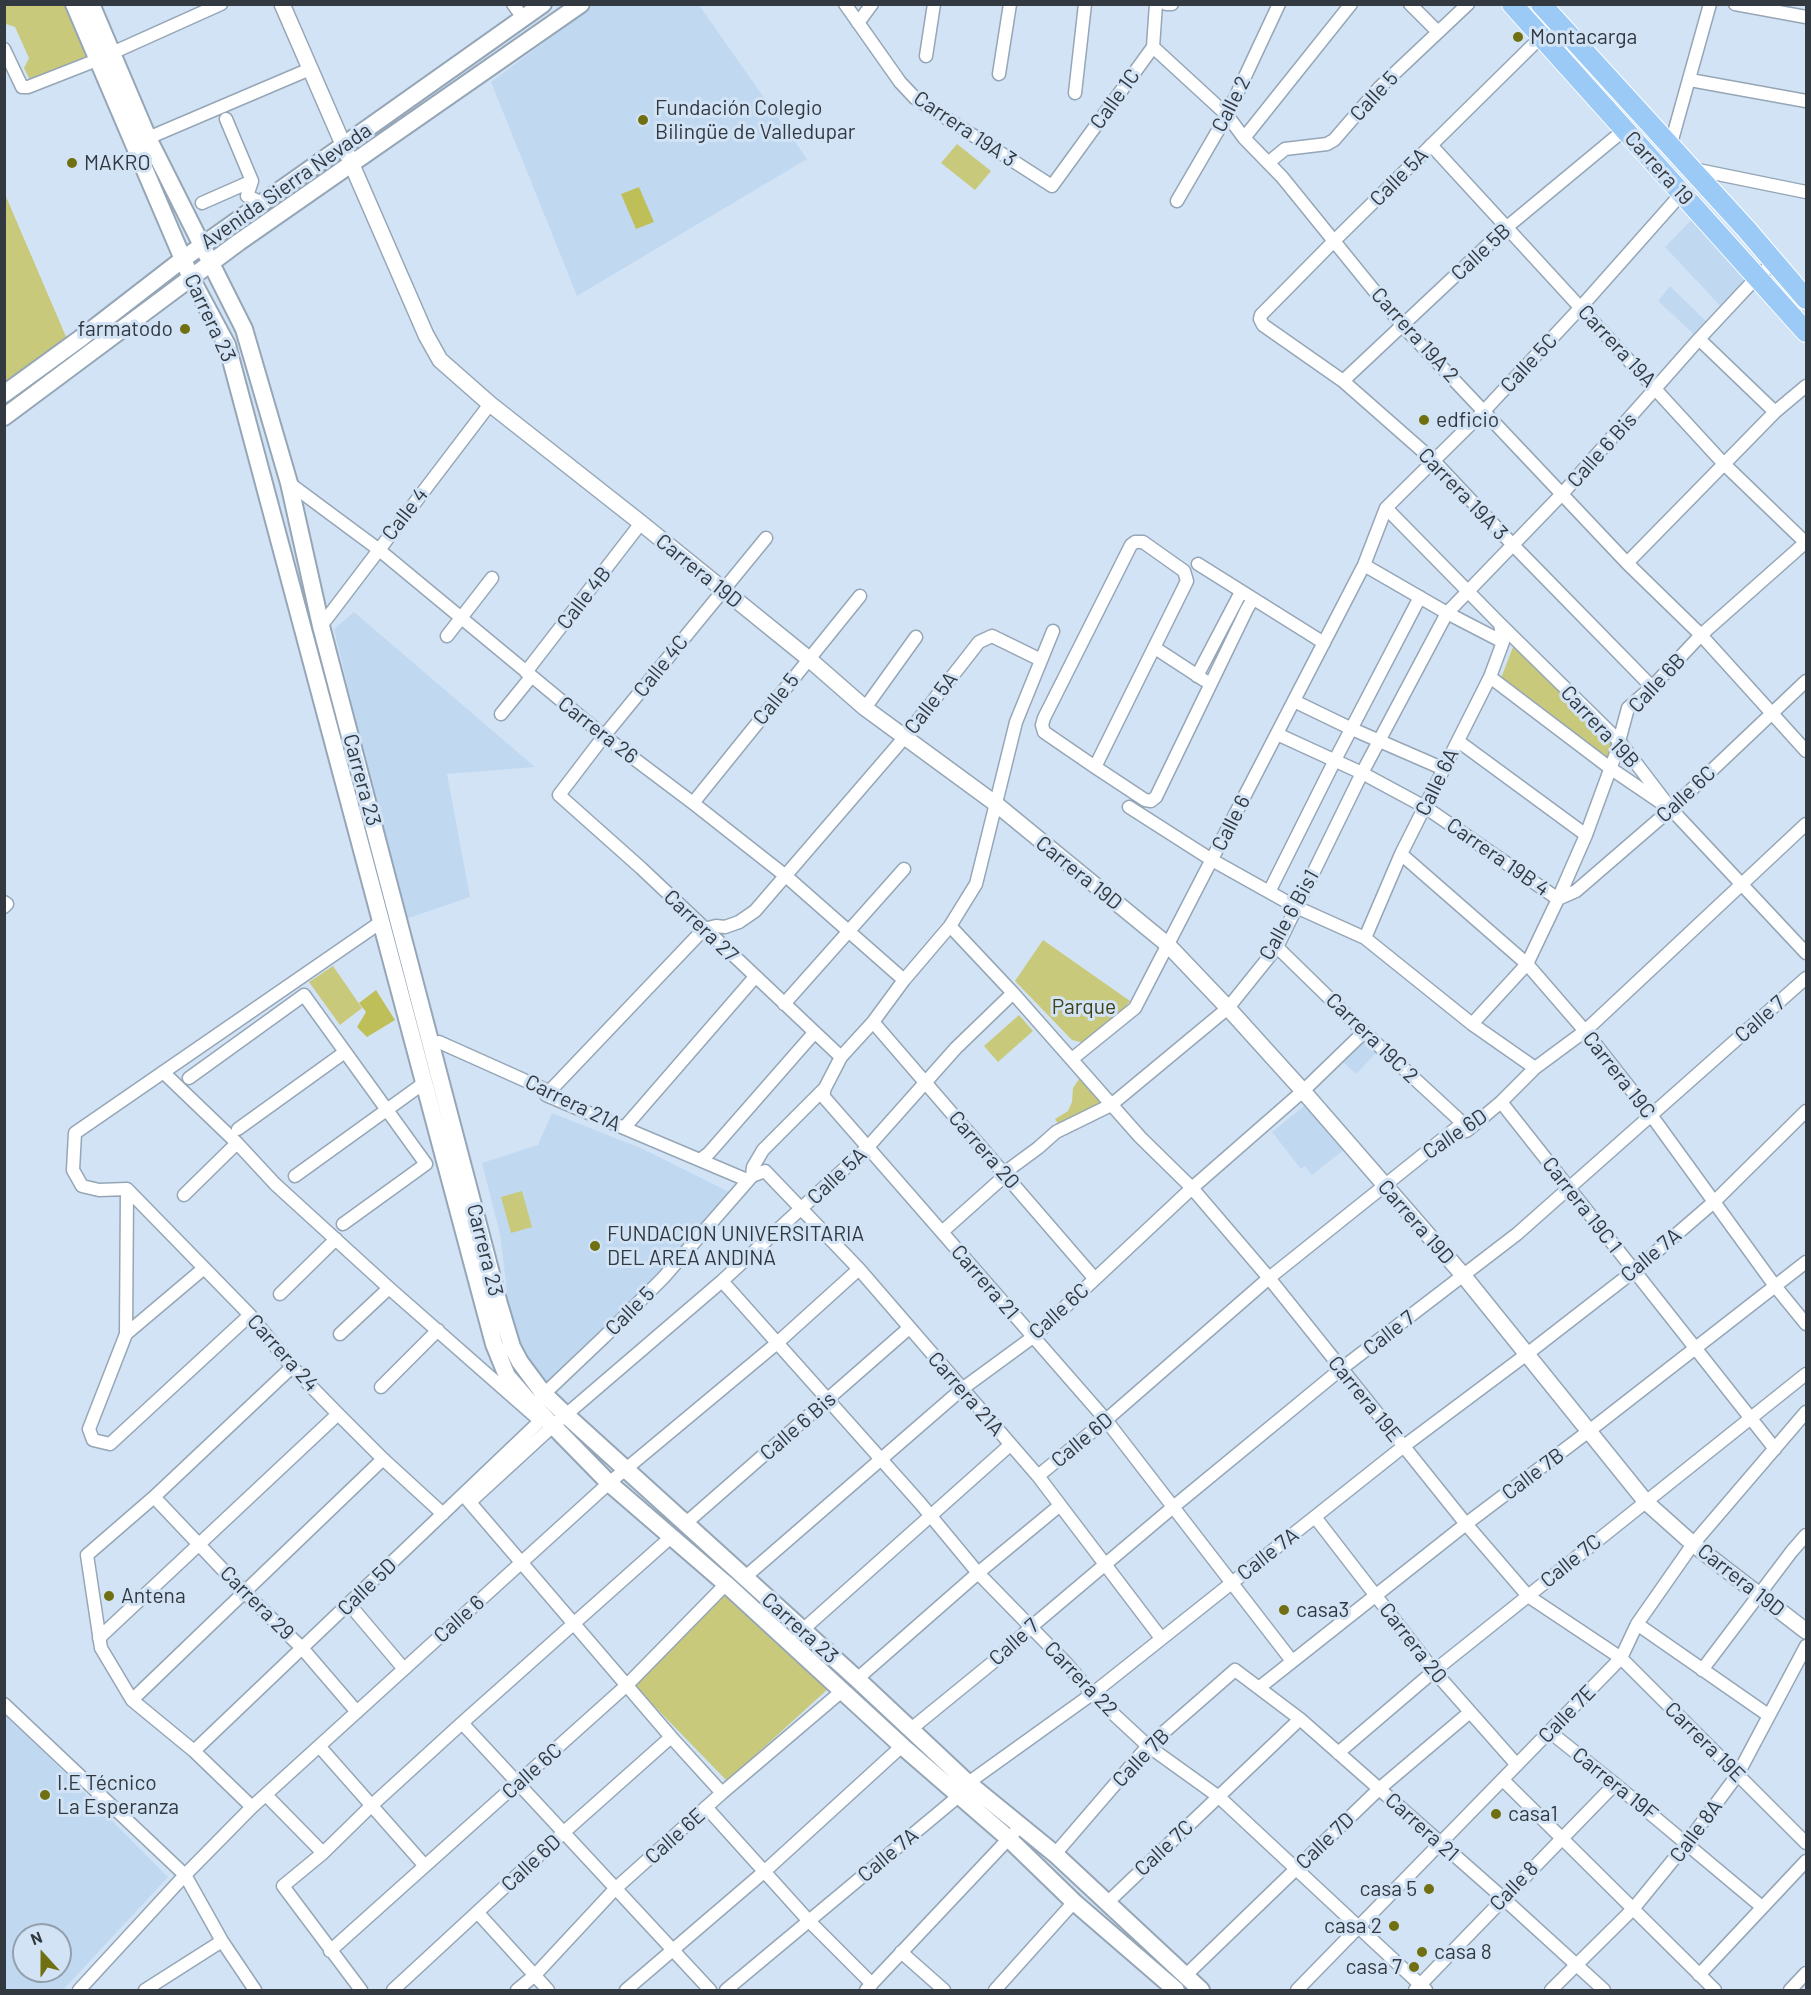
<!DOCTYPE html>
<html>
<head>
<meta charset="utf-8">
<style>
  body { margin:0 }
  #map { position:relative; width:1811px; height:1995px; overflow:hidden; background:#d2e3f5; font-family:Barlow,sans-serif }
  canvas { display:block }
  .frame { position:absolute; inset:0; border:6px solid #323940; pointer-events:none }
  .north { position:absolute; left:12px; top:1923px; width:60px; height:60px; box-sizing:border-box; background:#d2e3f5; border:2px solid #929fad; border-radius:50%; rotate:339deg; font-size:16px; font-weight:700; line-height:24px; text-align:center; color:#323940 }
  .north::after { content:''; display:block; margin:auto; width:21px; height:27px; background:#707012; clip-path:polygon(50% 0,100% 100%,50% 72%,0 100%) }
</style>
</head>
<body>
<div id="map">
<canvas width="1811" height="1995"></canvas>
<div class="frame"></div>
<div class="north">N</div>
</div>
<script>
const ctx = document.querySelector('canvas').getContext('2d');
ctx.lineJoin = 'round';
function fillPath(path, color) { ctx.fillStyle = color; ctx.fill(path, 'evenodd'); }
const poly = rows => new Path2D(rows.map(r => 'M' + r).join(''));
function strokePath(path, color, width, dash) { ctx.strokeStyle = color; ctx.lineWidth = width; ctx.lineCap = dash ? 'butt' : 'round'; ctx.setLineDash(dash || []); ctx.stroke(path); }
function label(font, color, halo, rows, align = 'center') {
  ctx.font = font + ' Barlow,sans-serif'; ctx.lineWidth = 6; ctx.setLineDash([]); ctx.textBaseline = 'middle'; ctx.strokeStyle = halo; ctx.fillStyle = color; for (const [text, x, y, turn = 0] of rows) {
    ctx.save(); ctx.translate(x, y); ctx.rotate((+turn || 0) * Math.PI / 180); ctx.textAlign = isNaN(turn) ? turn : align; if (halo) ctx.strokeText(text, 0, 0); ctx.fillText(text, 0, 0); ctx.restore();
  }
}
const built = poly([
  [594,5,699,5,807,159,577,296,491,82],
  [1699,212,1757,277,1726,312,1665,247],
  [1670,286,1711,326,1699,339,1658,301],
  [354,612,535,767,447,774,470,897,403,920,334,629],
  [1363,1039,1377,1052,1356,1074,1341,1060],
  [1308,1103,1345,1149,1312,1175,1305,1166,1301,1169,1272,1132],
  [552,1113,643,1149,733,1194,657,1282,548,1388,525,1357,511,1325,500,1234,482,1163,538,1145],
  [5,1713,168,1877,63,1990,5,1990],
  [24,1935,60,1935,60,1971,24,1971]
]);
const green = poly([
  [4,5,70,5,93,57,31,82,24,68,29,58,15,27,6,24,5,21],
  [957,144,991,171,975,190,941,163],
  [4,192,70,346,4,394],
  [1515,642,1615,741,1607,760,1501,678],
  [1043,940,1130,1001,1097,1041,1085,1043,1072,1040,1015,981],
  [333,966,362,1008,340,1025,309,982],
  [1019,1015,1033,1031,998,1062,984,1046],
  [1081,1076,1108,1103,1061,1128,1055,1119,1068,1111,1072,1102,1073,1088],
  [522,1191,532,1227,511,1233,501,1197],
  [723,1589,830,1687,727,1781,629,1680]
]);
const water = poly([
  [639,187,654,222,636,229,621,194],
  [376,990,395,1020,367,1037,357,1027,366,1012,359,1003]
]);
const minor = poly([
  [513,4,523,18],
  [845,4,900,82,915,98,1052,186,1153,47,1156,4],
  [1166,4,1172,4],
  [1410,4,1438,32],
  [1735,4,1806,17],
  [858,23,872,4],
  [1541,37,1335,240,1261,315,1260,319,1263,325,1343,381,1434,461,1512,544,1652,687],
  [1153,47,1227,115,1244,138,1282,177,1402,325,1627,563,1701,635,1806,751],
  [4,49,22,87,28,87,97,60],
  [112,53,221,4],
  [926,56,934,4],
  [999,74,1010,4],
  [1690,80,1806,101],
  [1075,93,1085,4],
  [226,119,252,181,247,196,263,203],
  [148,138,310,69],
  [1244,138,1351,4],
  [1431,145,1724,464,1806,543],
  [1670,147,1710,4],
  [1268,163,1285,149,1327,144,1334,140,1380,87,1468,4],
  [1693,169,1806,192],
  [1177,201,1227,115,1279,4],
  [202,203,252,181],
  [1699,339,1775,412],
  [1343,381,1507,227,1624,130],
  [289,483,378,549,604,736,693,803,787,877,904,980],
  [1386,508,1500,624,1619,741,1671,809,1806,953],
  [766,538,604,736,559,795,641,868,841,1057],
  [1627,563,1775,412,1806,386],
  [1198,564,1324,643],
  [1364,565,1447,613,1503,642],
  [321,626,490,404],
  [1053,631,1016,722,976,884,950,926,904,980,873,1022,841,1057,825,1088,823,1096,1106,1420,1292,1661],
  [447,636,492,578],
  [1155,648,1204,680],
  [526,672,641,523],
  [1197,676,1241,592],
  [1490,677,1610,768,1663,804],
  [1294,701,1352,729,1444,769],
  [865,708,916,637],
  [501,714,531,677],
  [1277,734,1362,773,1425,807,1558,899,1576,891,1671,809,1806,681],
  [1458,741,1586,835],
  [1095,767,1187,581,1184,571,1143,542,1135,542,1131,545,1044,718,1042,725,1044,732,1095,767,1145,800,1151,801,1156,797,1247,609,1253,599],
  [693,803,860,596],
  [1129,807,1212,860,1296,907,1365,938,1472,1024,1535,1068],
  [1401,854,1527,964,1585,1031,1651,1115,1775,1286,1806,1324],
  [1269,892,1335,760,1420,597],
  [4,902,7,904,4,907],
  [950,926,1013,993,1140,1137,1192,1188,1269,1278,1466,1524,1528,1596,1621,1658,1806,1843],
  [1365,938,1401,854,1490,677,1503,642,1500,624],
  [1277,947,1364,1032,1468,1128],
  [784,1004,904,869],
  [873,1022,1095,1279],
  [1472,1024,1527,964,1558,899,1586,835,1615,756,1628,708,1652,687,1701,635,1806,542],
  [431,1044,439,1042,544,1089,546,1095,747,1180],
  [1072,1059,1135,1008,1364,565,1386,508,1484,411,1581,307,1682,193],
  [163,1072,237,1143,275,1184,389,1288,538,1419,539,1422,194,1751],
  [189,1078,304,995,426,1164,343,1224],
  [546,1095,704,929,716,926,725,927,739,922,755,911,904,738,979,642,992,636,1041,660],
  [1501,1102,1775,1449],
  [624,1128,755,977],
  [238,1129,345,1052],
  [700,1160,709,1153,814,1033],
  [295,1176,424,1083],
  [752,1176,765,1171,859,1269,1038,1476,1161,1638],
  [127,1189,99,1190,82,1186,73,1170,75,1133,381,922],
  [127,1189,126,1334,89,1429,93,1440,110,1444,250,1315],
  [127,1189,250,1315,292,1367,338,1414,383,1459,443,1514],
  [184,1195,237,1143],
  [942,1232,999,1181,1004,1173,1038,1148,1056,1132,1111,1105,1228,1008,1277,947,1362,773,1447,613,1562,494,1699,339,1757,277,1769,267,1780,270],
  [722,1281,920,1503,978,1573,1067,1664,1092,1694,1148,1746,1219,1797,1426,1990],
  [280,1294,336,1239],
  [126,1334,203,1269],
  [340,1334,389,1288],
  [381,1387,438,1330],
  [544,1394,604,1337,663,1278,752,1176,753,1167,763,1150,825,1088],
  [1038,1476,1106,1420,1269,1278,1459,1126,1466,1131,1469,1129,1501,1102,1535,1068,1585,1031,1806,824],
  [154,1497,244,1592,302,1648,357,1712],
  [466,1498,671,1737,722,1793],
  [470,1502,554,1425,722,1281,867,1148,956,1048,1013,993],
  [1315,1517,1434,1671,1517,1765],
  [686,1523,909,1328],
  [744,1578,962,1389,1033,1337,1192,1188,1303,1091,1364,1032],
  [349,1604,404,1669],
  [1637,1624,1768,1715],
  [798,1634,1010,1445],
  [99,1638,338,1414],
  [1702,1670,1792,1551,1806,1535],
  [857,1679,978,1573,1059,1506],
  [1260,1687,1466,1524,1589,1431,1806,1262],
  [132,1700,383,1459],
  [4,1704,185,1875,222,1941,255,1990],
  [462,1723,710,1990],
  [911,1729,1003,1654,1031,1627,1172,1508,1341,1369,1517,1234,1806,978],
  [1550,1732,1615,1784,1762,1907],
  [319,1746,425,1866],
  [1338,1753,1434,1671,1806,1374],
  [1503,1780,1715,1990],
  [266,1795,323,1853],
  [252,1807,194,1751,132,1700,101,1648,87,1555,154,1497,292,1367],
  [706,1807,808,1920,872,1984],
  [1055,1854,1148,1746,1235,1670,1300,1719,1503,1898,1604,1990],
  [1107,1903,1300,1719],
  [478,1913,548,1990],
  [330,1951,627,1685,726,1584],
  [901,1952,944,1990],
  [1699,1975,1806,1861],
  [1185,1976,1379,1789,1470,1712],
  [79,1990,185,1875,252,1807,609,1483,776,1344,859,1269],
  [145,1990,222,1941],
  [361,1990,283,1886,323,1853,371,1806,462,1723,671,1537],
  [393,1990,563,1833,671,1737],
  [517,1990,535,1975,615,1889,722,1793,842,1691],
  [626,1990,765,1871,902,1746],
  [726,1990,960,1795,968,1783,1092,1694,1404,1446,1527,1354,1634,1271,1715,1201,1806,1111],
  [866,1990,1014,1833],
  [995,1990,1074,1902],
  [1297,1990,1621,1658,1637,1624,1693,1544,1806,1412],
  [1415,1990,1615,1784],
  [1551,1990,1633,1909,1687,1843,1738,1774,1806,1646],
  [1790,1990,1806,1973]
]);
const tertiary = poly([
  [282,4,426,335,440,360,490,404,641,523,809,659,865,708,996,804,1168,945,1228,1008,1303,1091,1463,1275,1646,1502,1693,1544,1806,1631]
]);
const secondary = poly([
  [74,4,191,278,227,345,494,1344,507,1376,526,1398,609,1483,726,1584,902,1746,1008,1838,1074,1902,1176,1990],
  [91,4,148,138,244,329,289,483,321,626,499,1304,512,1347,520,1362,543,1393,566,1415,857,1679,968,1783,1055,1854,1201,1990],
  [4,394,81,338,183,259,543,4],
  [4,417,239,242,581,4]
]);
const trunk = poly([
  [1512,4,1806,332],
  [1541,4,1747,230,1806,299]
]);
const markers = [
  [1518,37,6,"#707012"],
  [643,120,6,"#707012"],
  [72,163,6,"#707012"],
  [185,329,6,"#707012"],
  [1424,420,6,"#707012"],
  [595,1246,6,"#707012"],
  [109,1596,6,"#707012"],
  [1284,1610,6,"#707012"],
  [45,1795,6,"#707012"],
  [1496,1814,6,"#707012"],
  [1429,1889,6,"#707012"],
  [1394,1926,6,"#707012"],
  [1422,1952,6,"#707012"],
  [1414,1967,6,"#707012"]
];
const poiNames = [
  ["Montacarga",1530,37],
  ["Fundación Colegio",655,108],
  ["Bilingüe de Valledupar",655,132],
  ["MAKRO",84,163],
  ["farmatodo",173,329,"right"],
  ["edficio",1436,420],
  ["FUNDACION UNIVERSITARIA",607,1234],
  ["DEL AREA ANDINA",607,1258],
  ["Antena",121,1596],
  ["casa3",1296,1610],
  ["I.E Técnico",57,1783],
  ["La Esperanza",57,1807],
  ["casa1",1508,1814],
  ["casa 5",1417,1889,"right"],
  ["casa 2",1382,1926,"right"],
  ["casa 8",1434,1952],
  ["casa 7",1402,1967,"right"]
];
const streetNames = [
  ["Calle 5",1374,96,-47],
  ["Calle 1C",1115,99,-54],
  ["Calle 2",1231,104,-63],
  ["Carrera 19A 3",965,129,34],
  ["Carrera 19",1659,168,48],
  ["Calle 5A",1399,177,-45],
  ["Avenida Sierra Nevada",286,186,-35],
  ["Calle 5B",1481,252,-43],
  ["Carrera 23",210,318,65],
  ["Carrera 19A 2",1415,335,48],
  ["Carrera 19A",1617,346,47],
  ["Calle 5C",1529,363,-47],
  ["Calle 6 Bis",1602,450,-48],
  ["Carrera 19A 3",1463,494,46],
  ["Calle 4",405,514,-52],
  ["Carrera 19D",699,571,39],
  ["Calle 4B",584,598,-52],
  ["Calle 4C",661,666,-51],
  ["Calle 6B",1657,683,-47],
  ["Calle 5",776,699,-51],
  ["Calle 5A",931,703,-52],
  ["Carrera 19B",1600,727,47],
  ["Carrera 26",598,730,38],
  ["Carrera 23",362,780,75],
  ["Calle 6A",1437,782,-64],
  ["Calle 6C",1686,794,-43],
  ["Calle 6",1231,823,-63],
  ["Carrera 19B 4",1498,857,35],
  ["Carrera 19D",1079,873,39],
  ["Calle 6 Bis1",1289,915,-61],
  ["Carrera 27",701,926,44],
  ["Calle 7",1760,1019,-41],
  ["Carrera 19C 2",1372,1038,44],
  ["Carrera 19C",1619,1075,52],
  ["Carrera 21A",573,1103,26],
  ["Calle 6D",1455,1134,-34],
  ["Carrera 20",984,1150,49],
  ["Calle 5A",837,1176,-43],
  ["Carrera 19C 1",1582,1205,52],
  ["Carrera 19D",1416,1222,49],
  ["Carrera 23",485,1250,76],
  ["Calle 7A",1651,1255,-40],
  ["Carrera 21",985,1282,49],
  ["Calle 5",630,1311,-45],
  ["Calle 6C",1059,1311,-42],
  ["Calle 7",1389,1333,-38],
  ["Carrera 24",283,1353,48],
  ["Carrera 21A",966,1394,49],
  ["Carrera 19E",1365,1399,51],
  ["Calle 6 Bis",798,1426,-41],
  ["Calle 6D",1082,1440,-40],
  ["Calle 7B",1533,1474,-37],
  ["Calle 7A",1268,1554,-38],
  ["Calle 7C",1571,1561,-39],
  ["Carrera 19D",1741,1580,38],
  ["Calle 5D",367,1587,-44],
  ["Carrera 29",257,1603,45],
  ["Calle 6",459,1619,-42],
  ["Carrera 23",800,1628,42],
  ["Calle 7",1014,1642,-42],
  ["Carrera 20",1413,1643,52],
  ["Carrera 22",1081,1679,46],
  ["Calle 7E",1567,1714,-46],
  ["Carrera 19E",1705,1742,45],
  ["Calle 7B",1141,1758,-46],
  ["Calle 6C",532,1771,-42],
  ["Carrera 19F",1615,1784,39],
  ["Carrera 21",1422,1827,42],
  ["Calle 8A",1696,1831,-53],
  ["Calle 6E",675,1836,-42],
  ["Calle 7D",1325,1841,-44],
  ["Calle 7C",1164,1848,-43],
  ["Calle 7A",888,1855,-40],
  ["Calle 6D",531,1863,-43],
  ["Calle 8",1514,1886,-46]
];
const parkNames = [
  ["Parque",1084,1007]
];
fillPath(built, '#c1d9f0');
fillPath(green, '#c8c97b');
fillPath(water, '#bfbf5a');
strokePath(minor, '#95a6b7', 15);
strokePath(tertiary, '#95a6b7', 18);
strokePath(secondary, '#95a6b7', 20);
strokePath(trunk, '#fff', 22);
strokePath(minor, '#fff', 12);
strokePath(tertiary, '#fff', 15);
strokePath(secondary, '#fff', 16);
strokePath(trunk, '#9bcaf6', 20);
for (const [x, y, r, color] of markers) { const dot = new Path2D(); dot.arc(x, y, r, 0, 2 * Math.PI); ctx.fillStyle = color; ctx.fill(dot); strokePath(dot, '#d2e3f5', 2); }
label('21px', '#323940', '#d2e3f5', poiNames, 'left');
label('21px', '#323940', '#d2e3f5', streetNames);
label('21px', '#414117', '#d2e3f5', parkNames);
</script>
</body>
</html>
